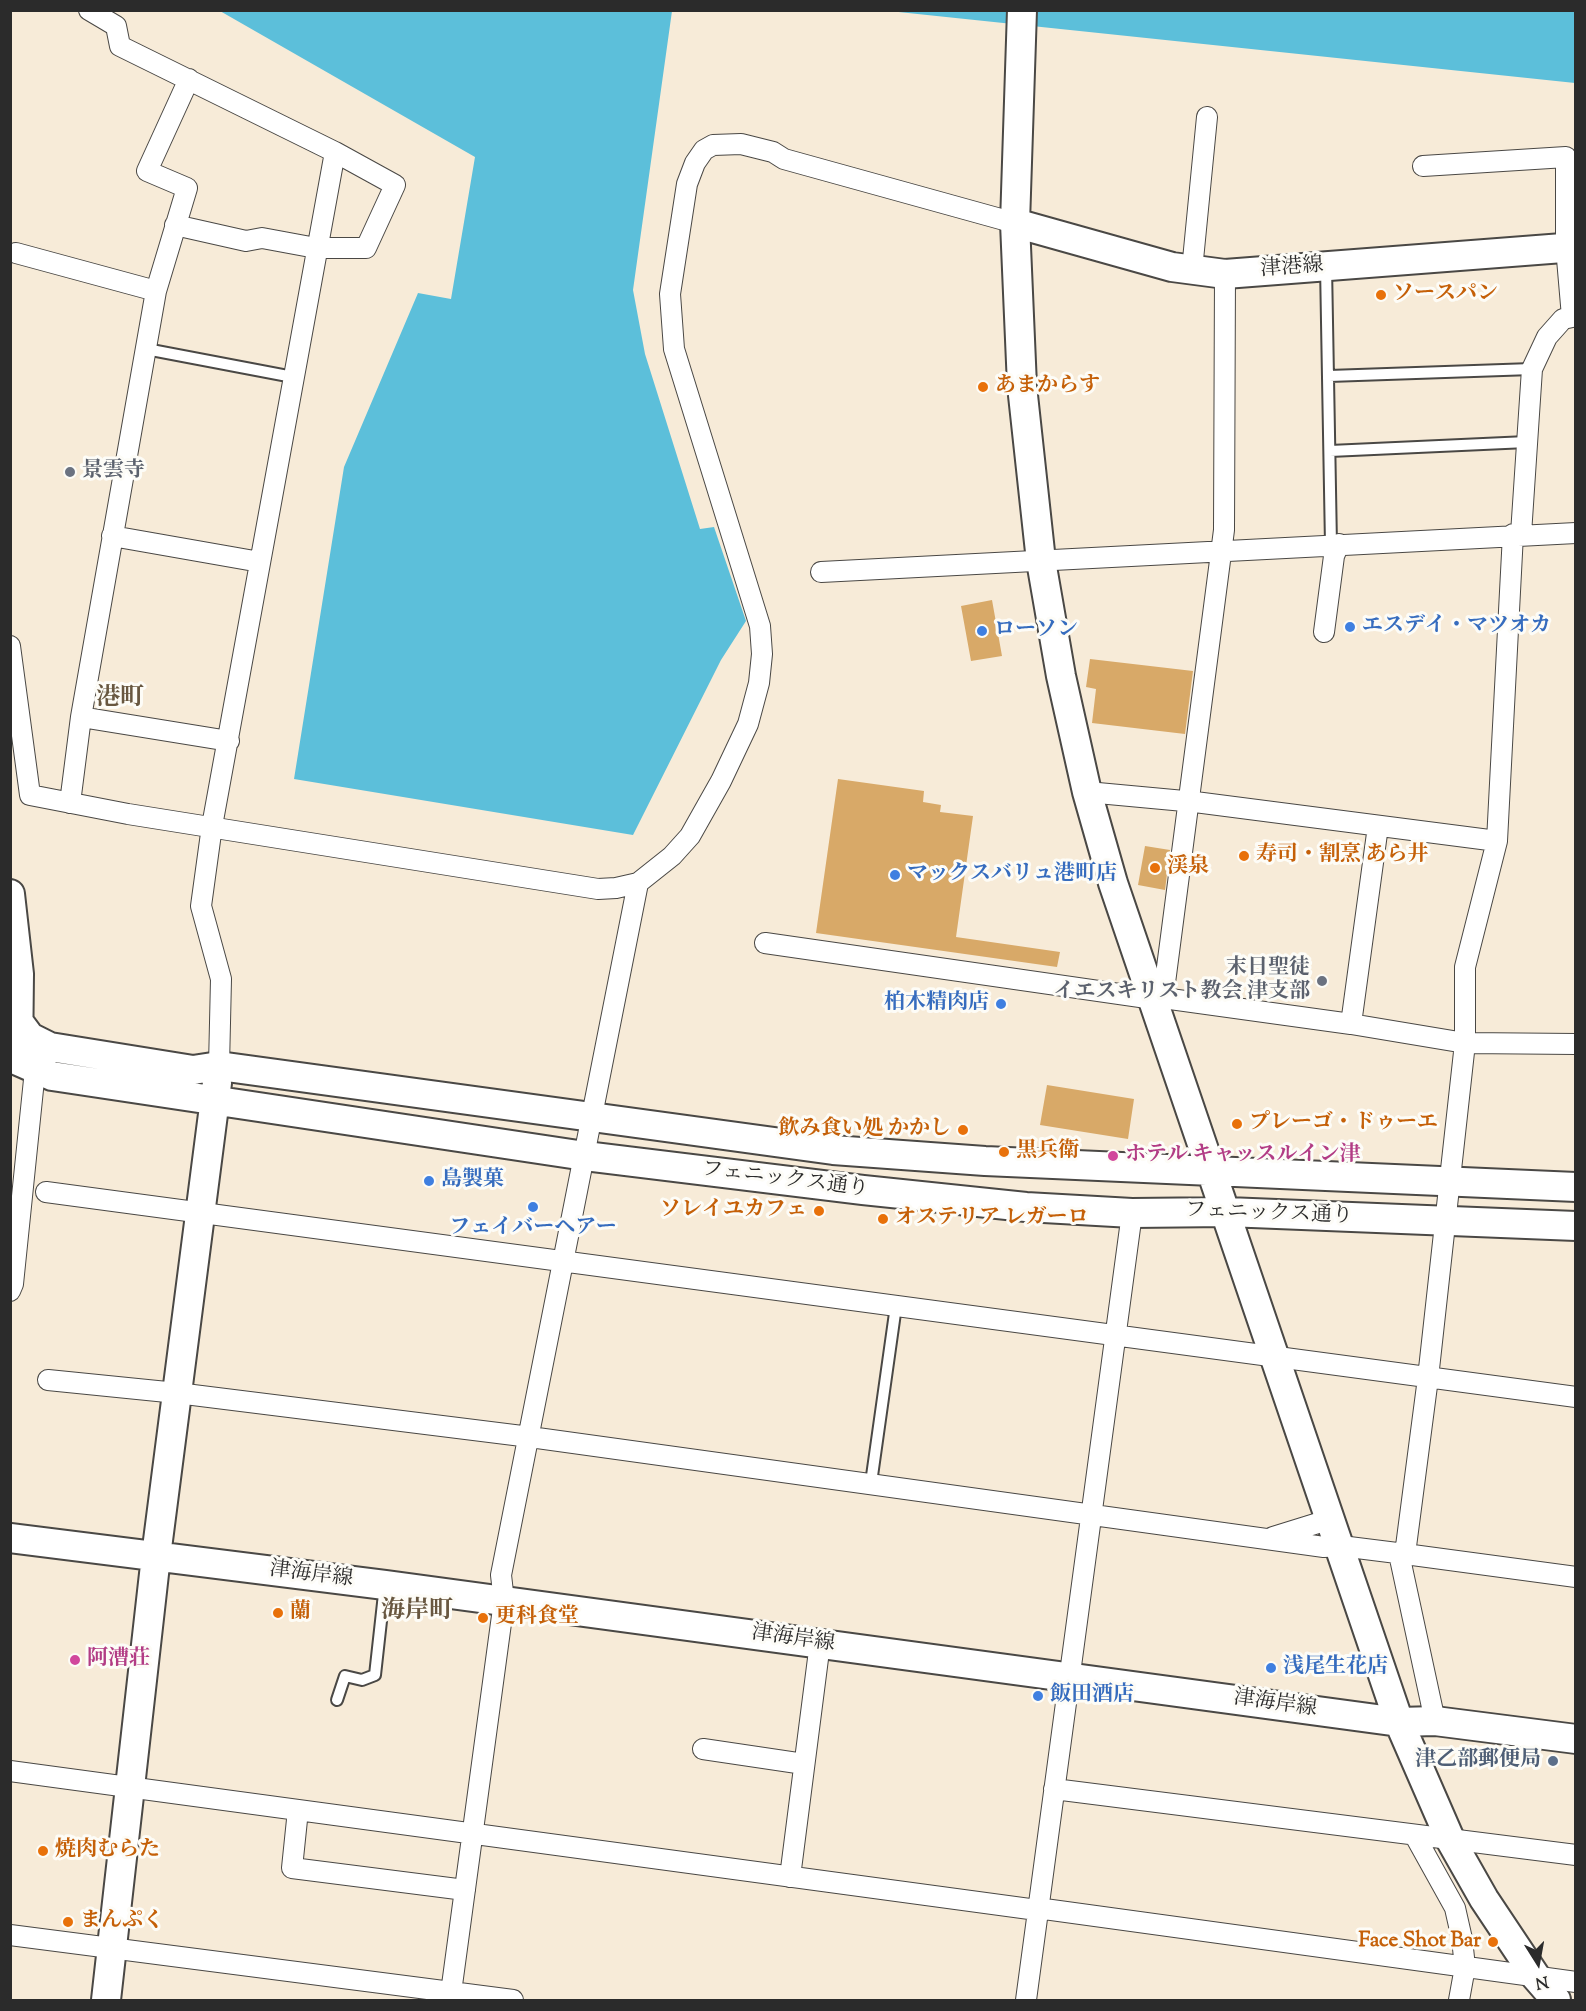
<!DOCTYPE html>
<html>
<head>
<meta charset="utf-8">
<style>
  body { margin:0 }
  #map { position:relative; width:1586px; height:2011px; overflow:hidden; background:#f7ebd8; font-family:"Sorts Mill Goudy",serif }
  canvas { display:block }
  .frame { position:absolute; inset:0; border:12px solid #2b2b2b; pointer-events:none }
  .north { position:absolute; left:1508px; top:1933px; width:60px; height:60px; -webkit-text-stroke:4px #fdfcf7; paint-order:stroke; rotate:169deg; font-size:16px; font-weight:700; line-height:24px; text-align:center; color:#2b2b2b }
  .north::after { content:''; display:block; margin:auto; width:21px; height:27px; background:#2b2b2b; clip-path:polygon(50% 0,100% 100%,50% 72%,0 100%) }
</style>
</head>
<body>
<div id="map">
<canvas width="1586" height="2011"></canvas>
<div class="frame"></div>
<div class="north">N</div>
</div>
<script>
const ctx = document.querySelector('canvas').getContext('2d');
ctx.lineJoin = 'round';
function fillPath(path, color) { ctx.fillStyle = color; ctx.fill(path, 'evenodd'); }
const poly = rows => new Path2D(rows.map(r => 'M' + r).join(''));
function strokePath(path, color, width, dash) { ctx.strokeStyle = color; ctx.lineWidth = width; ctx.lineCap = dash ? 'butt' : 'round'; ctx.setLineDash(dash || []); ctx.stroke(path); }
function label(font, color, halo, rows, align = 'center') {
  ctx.font = font + ' "Sorts Mill Goudy","Noto Serif JP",serif'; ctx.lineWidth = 6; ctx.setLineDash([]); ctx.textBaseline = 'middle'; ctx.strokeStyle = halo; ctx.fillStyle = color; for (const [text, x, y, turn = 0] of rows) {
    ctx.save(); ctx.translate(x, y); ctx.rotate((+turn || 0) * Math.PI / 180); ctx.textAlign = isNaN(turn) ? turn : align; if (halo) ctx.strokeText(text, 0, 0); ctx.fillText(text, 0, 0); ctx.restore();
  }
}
const water = poly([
  [220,11,672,11,633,290,645,354,700,529,714,527,746,621,721,660,633,835,294,779,344,467,418,293,451,299,475,157],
  [889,11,1575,11,1575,83]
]);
const building = poly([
  [992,600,1002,656,971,661,961,606],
  [1090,659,1193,671,1185,734,1092,723,1096,689,1086,687],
  [838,779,924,791,923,802,941,805,940,812,973,816,956,937,1060,952,1057,967,816,933],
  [1145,846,1170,850,1165,890,1138,885],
  [1047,1085,1134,1099,1128,1139,1040,1125]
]);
const path = poly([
  [10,1086,11,1086]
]);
const lane = poly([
  [1326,266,1331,545],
  [146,349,293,377],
  [1329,376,1532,369],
  [1330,451,1527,442],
  [871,1483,896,1306],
  [337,1700,345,1676,362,1680,375,1675,385,1585]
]);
const street = poly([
  [89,10,116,26,120,46,335,152,395,185,366,248,316,248,262,238,246,241,175,225],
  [1423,166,1566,157,1566,247,1572,317,1563,319,1547,337,1532,369,1521,534],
  [16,253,156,291],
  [1192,270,1207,117],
  [112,536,260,562],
  [821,572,1576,533],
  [1324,632,1334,556,1339,544],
  [10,646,30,795,128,814,598,889,616,888,638,883,672,856,690,836,721,781,748,724,759,683,762,654,760,626,674,349,670,294,687,184,695,163,704,150,713,145,741,144,773,152,784,159,1015,223],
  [81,717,229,741],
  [1087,792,1195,802,1497,841],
  [70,803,81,717,156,291,187,188,147,171,189,79],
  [765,943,1154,999,1163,998,1351,1024,1465,1043,1576,1044],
  [1163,998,1224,530,1225,274],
  [1351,1024,1378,826],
  [219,1066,221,979,201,906,212,826,335,152],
  [46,1192,1576,1397],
  [10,1291,13,1284,35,1070],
  [48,1380,177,1393,530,1437,1324,1547,1341,1546,1405,1554,1576,1577],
  [1273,1537,1331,1519],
  [1399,1554,1435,1721],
  [1405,1554,1428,1378,1465,1043,1465,967,1497,841,1513,534],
  [703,1749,804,1764],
  [10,1771,1037,1910],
  [1054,1789,1576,1855],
  [298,1810,292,1868,465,1890],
  [1415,1836,1455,1908,1462,1939,1465,1967,1459,2000],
  [790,1877,820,1643],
  [1037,1908,1576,1982],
  [10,1935,513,2000],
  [450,2000,504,1601,501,1575,638,883],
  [1026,2000,1132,1213]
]);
const secondary = poly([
  [1022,10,1015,223,1022,386,1041,561,1061,676,1087,792,1113,883,1399,1722,1450,1839,1484,1899,1536,1977,1556,2000],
  [1015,223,1172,267,1225,274,1576,247],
  [10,894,19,974,18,1061,52,1076,585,1156,863,1190,1026,1207,1132,1213,1227,1212,1576,1226],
  [16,1018,30,1037,50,1047,193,1070,219,1066,833,1150,985,1161,1576,1187],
  [10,1538,385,1585,1399,1722,1435,1721,1576,1739],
  [106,2000,156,1556,217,1083]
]);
const markers = [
  [1381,295,6,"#e8710a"],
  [983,387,6,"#e8710a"],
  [70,472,6,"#6b7280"],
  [1350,627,6,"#3f7fe0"],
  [982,631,6,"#3f7fe0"],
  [1244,856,6,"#e8710a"],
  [1155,868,6,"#e8710a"],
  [895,875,6,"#3f7fe0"],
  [1322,981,6,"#6b7280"],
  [1001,1004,6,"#3f7fe0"],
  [1237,1124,6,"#e8710a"],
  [963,1130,6,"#e8710a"],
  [1004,1152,6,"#e8710a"],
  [1113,1156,6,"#d1479c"],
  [429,1181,6,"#3f7fe0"],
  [533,1207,6,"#3f7fe0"],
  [819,1211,6,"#e8710a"],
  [883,1219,6,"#e8710a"],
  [278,1613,6,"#e8710a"],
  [483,1618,6,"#e8710a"],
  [75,1660,6,"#d1479c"],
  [1271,1668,6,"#3f7fe0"],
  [1038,1696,6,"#3f7fe0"],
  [1553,1761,6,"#5c6f8a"],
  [43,1851,6,"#e8710a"],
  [68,1922,6,"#e8710a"],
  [1493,1942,6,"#e8710a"]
];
const streetNames = [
  ["津港線",1292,269,-4],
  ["フェニックス通り",785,1181,7],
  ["フェニックス通り",1269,1215,2],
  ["津海岸線",311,1576,7],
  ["津海岸線",793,1640,8],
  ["津海岸線",1275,1705,8]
];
const foodNames = [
  ["ソースパン",1393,295],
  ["あまからす",995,387],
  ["寿司・割烹 あら井",1256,856],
  ["渓泉",1167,868],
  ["プレーゴ・ドゥーエ",1249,1124],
  ["飲み食い処 かかし",951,1130,"right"],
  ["黒兵衛",1016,1152],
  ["ソレイユカフェ",807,1211,"right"],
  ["オステリア レガーロ",895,1219],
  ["蘭",290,1613],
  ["更科食堂",495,1618],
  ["焼肉むらた",55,1851],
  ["まんぷく",80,1922],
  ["Face Shot Bar",1481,1942,"right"]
];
const worshipNames = [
  ["景雲寺",82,472],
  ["末日聖徒",1310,969,"right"],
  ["イエスキリスト教会 津支部",1310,993,"right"]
];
const shopNames = [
  ["エスデイ・マツオカ",1362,627],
  ["ローソン",994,631],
  ["マックスバリュ港町店",907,875],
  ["柏木精肉店",989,1004,"right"],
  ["島製菓",441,1181],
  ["フェイバーヘアー",533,1229,"center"],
  ["浅尾生花店",1283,1668],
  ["飯田酒店",1050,1696]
];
const hotelNames = [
  ["ホテル キャッスルイン津",1125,1156],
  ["阿漕荘",87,1660]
];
const serviceNames = [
  ["津乙部郵便局",1541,1761]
];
const quarterNames = [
  ["港町",120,700],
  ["海岸町",417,1613]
];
fillPath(water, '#5cbfda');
fillPath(building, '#d8a968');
strokePath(lane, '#4a4845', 14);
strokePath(street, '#4a4845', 22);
strokePath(secondary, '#4a4845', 32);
strokePath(path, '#4a4845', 3, [4.5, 4.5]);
strokePath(lane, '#fff', 10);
strokePath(street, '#fff', 20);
strokePath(secondary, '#fff', 28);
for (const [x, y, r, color] of markers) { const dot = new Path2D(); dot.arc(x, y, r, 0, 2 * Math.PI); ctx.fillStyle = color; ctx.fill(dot); strokePath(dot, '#fdfcf7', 2); }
label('21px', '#2b2b2b', '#fdfcf7', streetNames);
label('bold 21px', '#c56008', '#fdfcf7', foodNames, 'left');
label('bold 21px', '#5b616d', '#fdfcf7', worshipNames, 'left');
label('bold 21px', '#366cbe', '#fdfcf7', shopNames, 'left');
label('bold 21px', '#b23c85', '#fdfcf7', hotelNames, 'left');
label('bold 21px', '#4e5e75', '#fdfcf7', serviceNames, 'right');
label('bold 24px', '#685740', '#fdfcf7', quarterNames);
</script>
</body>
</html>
